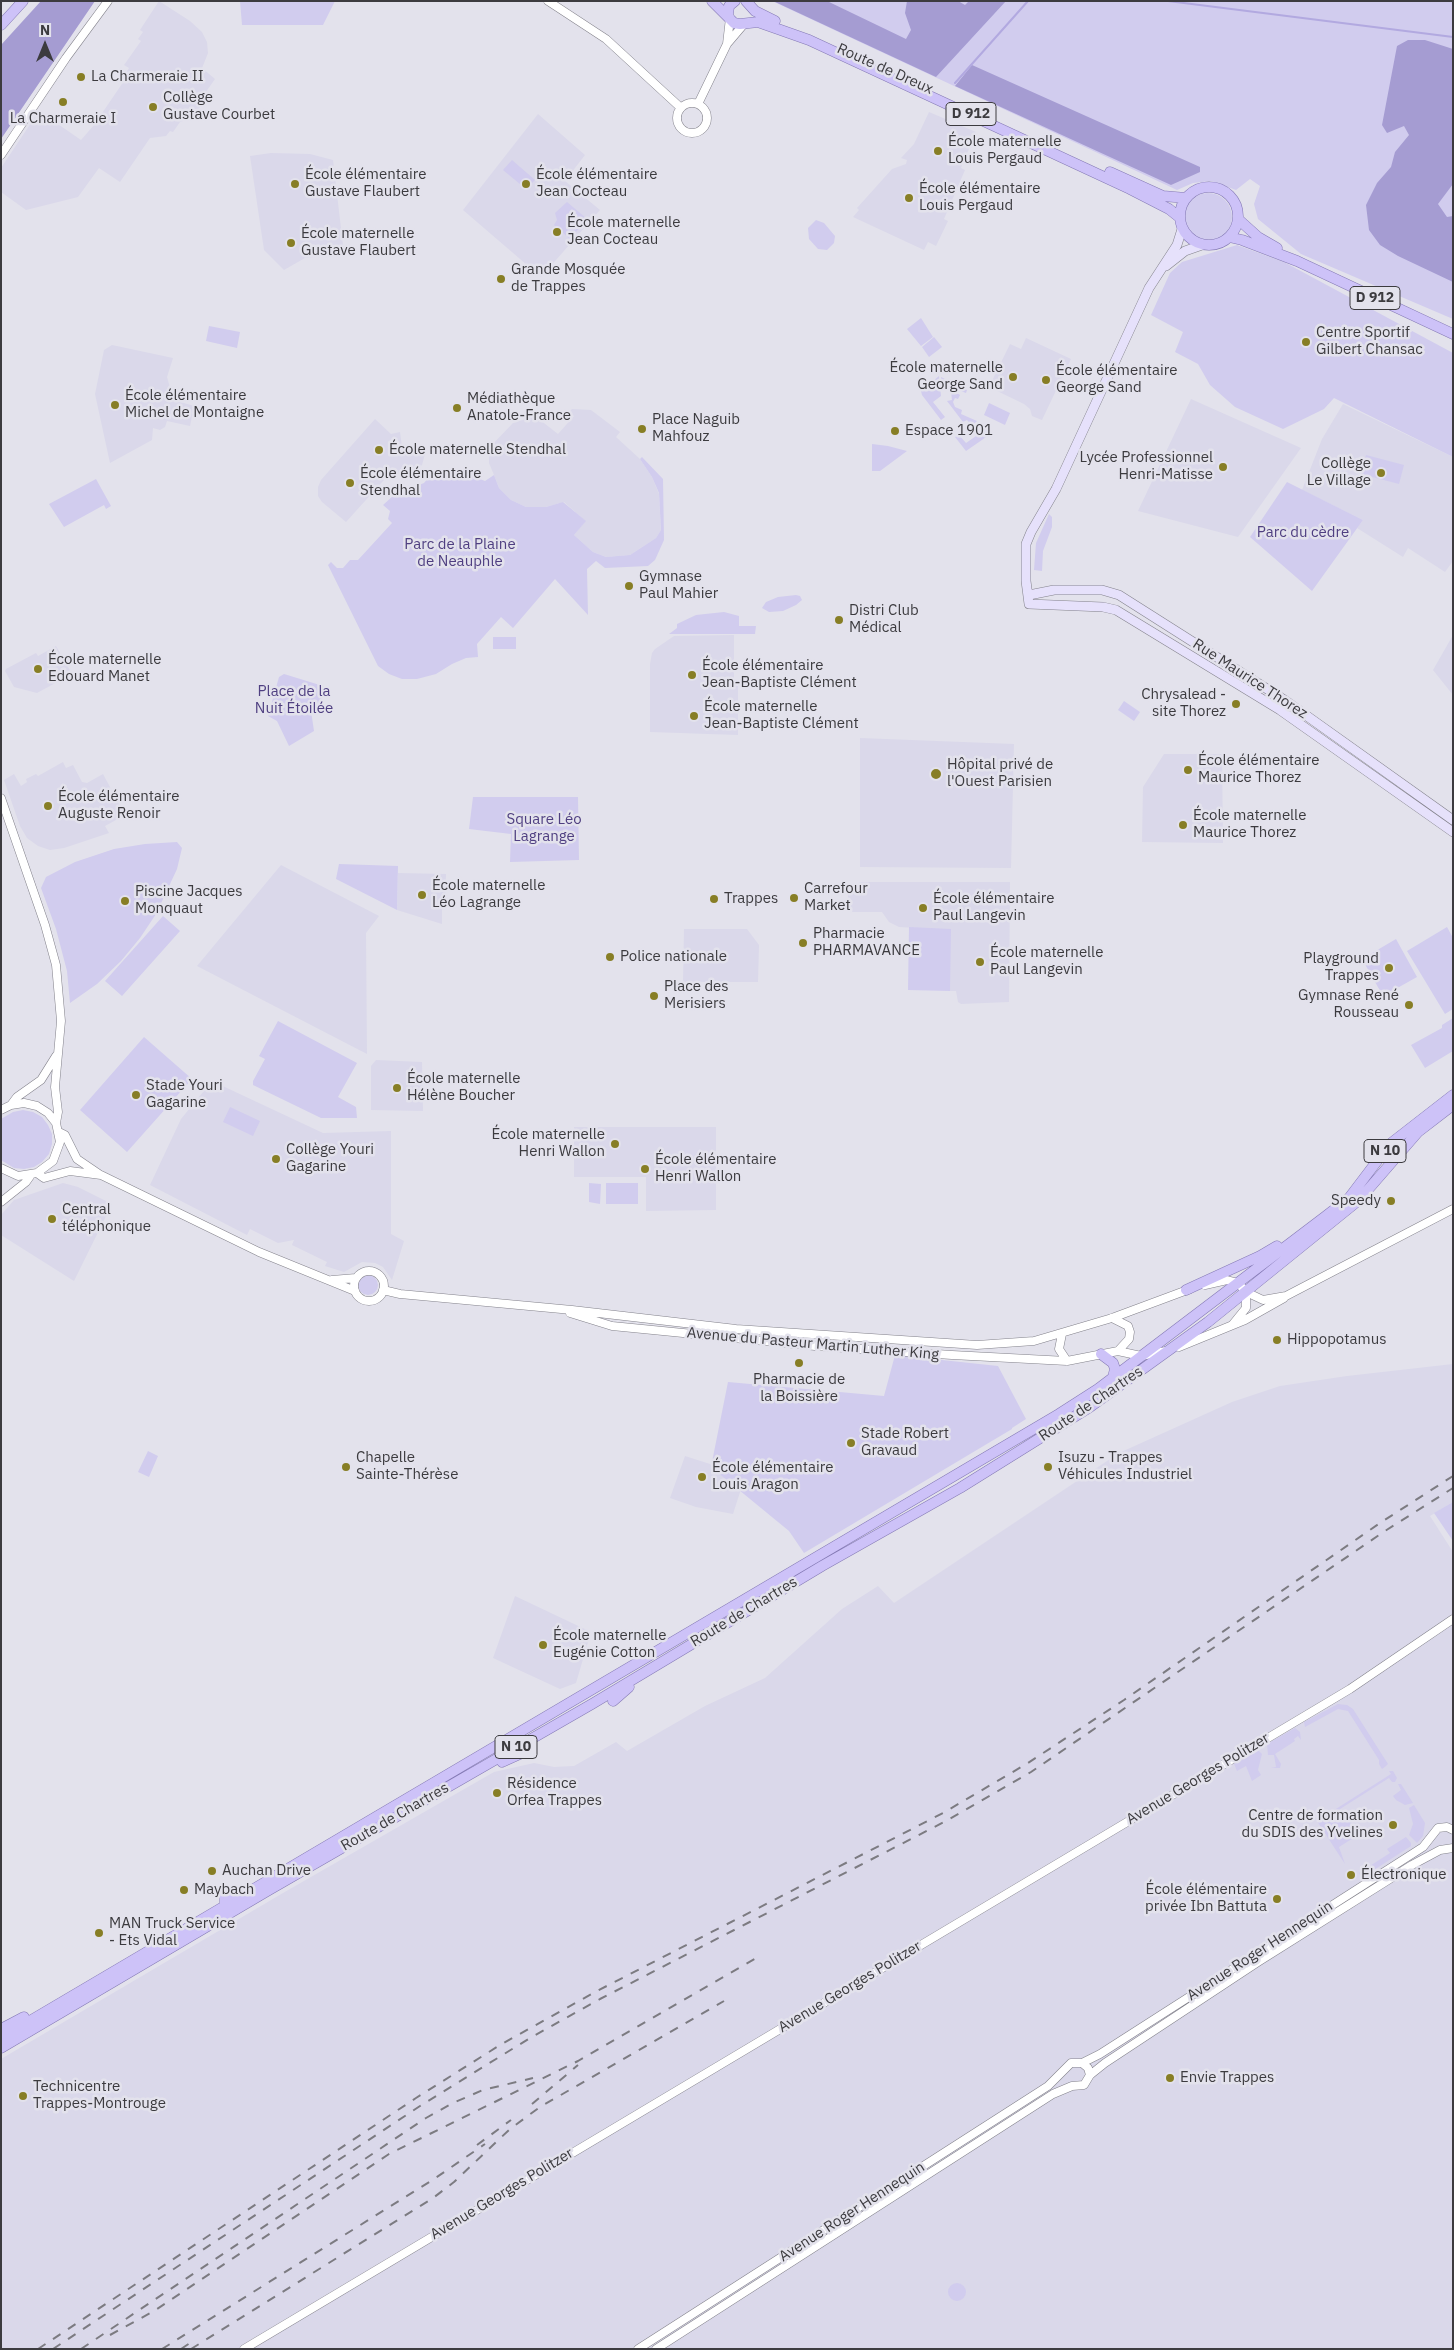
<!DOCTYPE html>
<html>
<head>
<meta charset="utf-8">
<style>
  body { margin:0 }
  #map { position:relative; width:1454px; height:2350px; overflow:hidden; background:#e3e2ec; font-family:"IBM Plex Sans",sans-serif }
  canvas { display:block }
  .frame { position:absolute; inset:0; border:2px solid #3c3b3f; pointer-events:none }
  .north { position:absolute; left:20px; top:20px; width:50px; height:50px; -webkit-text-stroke:4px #e3e2ec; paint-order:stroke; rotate:0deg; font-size:14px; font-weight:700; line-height:20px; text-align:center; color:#3c3b3f }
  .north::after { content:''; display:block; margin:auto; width:18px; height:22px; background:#3c3b3f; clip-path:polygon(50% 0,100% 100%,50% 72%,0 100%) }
</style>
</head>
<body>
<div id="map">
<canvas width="1454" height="2350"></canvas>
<div class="frame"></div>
<div class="north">N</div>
</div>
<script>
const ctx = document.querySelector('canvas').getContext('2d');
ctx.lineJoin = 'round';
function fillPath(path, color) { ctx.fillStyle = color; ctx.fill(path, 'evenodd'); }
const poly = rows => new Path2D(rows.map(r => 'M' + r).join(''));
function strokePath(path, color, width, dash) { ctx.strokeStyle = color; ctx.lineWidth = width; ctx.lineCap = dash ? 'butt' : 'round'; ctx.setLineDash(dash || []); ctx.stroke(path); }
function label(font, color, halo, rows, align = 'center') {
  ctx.font = font + ' "IBM Plex Sans",sans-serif'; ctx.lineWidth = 5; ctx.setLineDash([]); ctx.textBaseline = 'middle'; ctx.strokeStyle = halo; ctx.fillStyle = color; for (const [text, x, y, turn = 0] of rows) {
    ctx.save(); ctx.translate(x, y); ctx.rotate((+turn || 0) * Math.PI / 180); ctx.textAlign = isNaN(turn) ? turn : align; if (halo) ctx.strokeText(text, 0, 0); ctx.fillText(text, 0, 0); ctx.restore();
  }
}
const built = poly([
  [159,1,190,21,202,32,207,42,208,53,202,68,215,79,203,96,203,103,196,113,190,119,180,122,173,132,170,131,166,136,150,138,120,182,99,168,78,197,26,210,1,192,1,168,39,111,81,140,94,125,126,78,124,76,129,68,124,65,141,41,138,39,143,32,140,30],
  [929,112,976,132,961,168,965,170,944,219,948,221,936,246,928,242,924,250,853,217,859,210,857,208,892,169,906,164,907,160,901,158,914,144],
  [538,114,585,155,565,181,600,210,541,277,463,210],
  [271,153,310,154,333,160,344,254,305,258,284,270,264,250,250,156],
  [1026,338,1071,359,1042,420,1032,416,1030,409,1024,404,993,389,991,383,1010,344,1021,349],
  [112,345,173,358,167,377,171,391,177,401,194,406,190,426,167,421,165,427,160,430,153,428,152,440,110,463,95,394,104,350],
  [1191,399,1301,448,1238,537,1138,511],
  [1343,404,1453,457,1453,561,1445,572,1408,548,1403,557,1357,528,1363,520,1302,490,1322,439],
  [572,409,591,410,620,432,616,437,640,459,652,477,659,494,661,530,656,538,630,555,606,557,593,552,574,535,585,521,572,509,564,502,546,507,526,507,511,500,499,488,494,475,489,463,489,448,513,423,535,416,558,434,574,416,569,412],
  [375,419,391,434,400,432,403,454,425,454,422,465,414,471,403,475,392,473,383,469,378,475,384,480,346,522,322,502,318,496,318,487,321,480],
  [734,635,734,685,738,686,738,735,650,732,650,664,652,653,655,649,674,636],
  [1453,635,1453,695,1433,670],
  [56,646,72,674,37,693,14,687,5,671,6,669,36,653,38,656],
  [860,738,1014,744,1011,868,860,867],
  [1164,754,1222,754,1223,843,1142,842,1143,787],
  [63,762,66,768,73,765,82,782,87,783,103,774,125,815,105,826,109,833,64,848,50,850,38,846,27,838,20,826,4,780,14,774,21,786,27,782,26,779,36,774,38,776],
  [281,865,379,916,366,933,367,1054,197,966],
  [398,873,446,874,445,907,442,907,442,924,397,910],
  [860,882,1010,882,1009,1002,961,1004,958,1002,956,991,950,991,950,930,899,927,889,922,882,912,848,912,848,892],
  [684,929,747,929,759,945,758,982,683,982],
  [376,1060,422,1062,423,1111,371,1110,371,1066],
  [212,1081,323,1133,391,1131,391,1234,404,1241,392,1280,383,1267,375,1263,362,1262,344,1272,325,1266,327,1262,292,1245,294,1240,278,1243,250,1229,247,1235,150,1185,181,1119],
  [574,1127,716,1127,716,1210,646,1211,646,1177,574,1177],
  [63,1183,78,1187,112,1204,74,1281,1,1235,1,1215,14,1200],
  [1453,1364,1453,1502,1430,1516,1453,1552,1453,2349,1,2349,1,2059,283,1893,494,1772,534,1763,554,1767,574,1766,616,1742,627,1751,705,1706,765,1678,842,1609,878,1586,894,1603,1119,1453,1232,1402,1280,1386,1347,1376],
  [685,1456,710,1464,741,1489,733,1514,696,1507,670,1498],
  [515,1596,591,1632,576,1683,560,1689,493,1658]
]);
const green = poly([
  [240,1,335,1,323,25,242,25],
  [772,1,1453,1,1453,319,1301,254,1258,219,1254,204,1260,186,1250,179,1236,190,1211,181,1193,183,1177,190],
  [512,160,535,180,526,189,503,170],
  '1184 217a24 24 0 1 1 48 0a24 24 0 1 1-48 0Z',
  [567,202,587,219,570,239,554,225,557,220,555,213],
  [816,220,824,223,835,236,834,243,827,250,818,249,809,239,808,228],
  [1237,245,1284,262,1453,353,1453,457,1334,398,1324,409,1283,429,1235,407,1210,385,1198,364,1175,352,1183,332,1151,315,1170,273,1182,262],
  [921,318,933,337,921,346,907,329],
  [209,326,240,332,237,348,206,341],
  [934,337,942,347,929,357,922,347],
  [939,376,941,396,933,402,945,417,941,420,922,395,921,391],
  [941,377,967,390,966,393,958,390,957,393,960,395,958,399,955,398,953,402,955,407,962,410,961,414,977,421,972,426,967,420,963,422,947,401,952,400,950,383,941,383],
  [989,403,1010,413,1005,425,984,415],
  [979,422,988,426,992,433,966,451,955,437,959,435,966,443,979,434,973,427],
  [872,444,888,446,907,451,880,471,872,471],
  [1366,455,1404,465,1399,484,1361,474],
  [642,457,663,479,664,540,655,560,648,566,605,568,596,561,587,569,588,615,555,579,513,628,501,617,477,644,478,657,466,658,452,664,436,674,417,679,402,679,389,674,378,666,328,565,331,562,337,568,343,568,350,560,358,560,392,523,388,519,390,511,383,505,394,495,424,483,433,472,444,470,459,471,485,481,494,475,499,488,511,500,526,507,546,507,563,502,586,521,574,535,593,552,606,557,630,555,656,538,661,530,659,493,652,477,640,459],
  [96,479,111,506,106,509,104,505,64,527,49,504],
  [1287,482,1363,520,1312,591,1250,537],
  [1049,514,1052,517,1052,527,1043,551,1042,571,1034,570,1036,543],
  [796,595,800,596,802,600,796,605,783,611,769,612,762,608,766,602,778,597],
  [724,612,739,616,739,626,756,626,755,634,669,634,677,628,677,624,696,615],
  [493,637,516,637,516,649,493,649],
  [284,674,323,686,327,692,311,711,314,731,289,746,277,721,268,716,279,677],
  [1124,701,1140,712,1134,721,1118,710],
  [473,797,578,797,579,860,510,862,511,834,469,829],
  [177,842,182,848,177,869,156,914,140,938,121,961,97,984,70,1003,67,971,56,929,41,888,46,877,75,862,114,849,145,844],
  [339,864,398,866,397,910,336,879],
  [163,916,180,931,122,996,105,981],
  [909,927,951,929,950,991,908,990],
  [1447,927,1453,938,1453,1009,1445,1014,1407,951],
  [1396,939,1417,977,1383,996,1362,959],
  [1453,1018,1453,1051,1425,1068,1411,1045,1442,1028,1442,1025],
  [278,1021,357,1063,338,1097,356,1107,357,1118,321,1118,253,1085,253,1081,265,1059,259,1056],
  [144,1037,192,1079,127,1152,80,1110],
  [230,1107,260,1121,253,1136,223,1122],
  [23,1110,33,1112,42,1117,48,1125,52,1134,52,1144,49,1154,42,1162,34,1167,24,1169,14,1168,1,1160,1,1119,13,1112],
  [589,1183,601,1184,600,1204,589,1202],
  [606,1183,638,1183,638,1204,606,1204],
  '358 1285a10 10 0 1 1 20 0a10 10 0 1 1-20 0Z',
  [895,1355,998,1366,1026,1419,1012,1428,1012,1429,804,1553,789,1531,711,1467,728,1382,884,1396],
  [148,1451,158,1456,149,1477,138,1472],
  [1453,1502,1453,1541,1434,1513],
  [1338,1704,1347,1705,1353,1709,1388,1764,1386,1766,1382,1769,1379,1764,1379,1760,1348,1711,1338,1709,1305,1727,1304,1722],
  [1295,1728,1300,1732,1301,1740,1298,1736,1294,1739,1295,1741,1275,1754,1281,1764,1280,1768,1271,1768,1276,1767,1274,1755,1268,1755,1267,1744],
  [1258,1750,1262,1754,1258,1770,1261,1775,1252,1781,1246,1766,1237,1771,1234,1764],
  [1389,1771,1393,1771,1397,1778,1395,1782,1392,1782,1389,1778,1340,1809,1358,1835,1339,1847,1345,1864,1317,1821,1391,1774],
  [1398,1784,1401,1784,1413,1803,1405,1805,1396,1800,1393,1796,1401,1790],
  [1414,1805,1425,1823,1423,1836,1417,1843,1409,1835,1413,1824,1409,1808],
  [1406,1837,1411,1843,1411,1846,1363,1877,1360,1875,1359,1873,1390,1853,1387,1849],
  '948 2292a9 9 0 1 1 18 0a9 9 0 1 1-18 0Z'
]);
const forest = poly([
  [41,1,95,1,1,139,1,45],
  [773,1,827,1,906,39,911,30,905,13,907,1,958,1,965,5,969,1,1006,1,936,77],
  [1408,40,1425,40,1453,49,1453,184,1438,204,1447,217,1453,216,1453,282,1398,256,1380,245,1369,230,1366,205,1377,183,1391,167,1395,152,1409,135,1404,126,1387,133,1382,125,1397,46],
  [972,65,1200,167,1200,172,1171,185,955,86]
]);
const stream = poly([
  [1168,1,1453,37],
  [955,83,1028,1]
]);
const tertiary = poly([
  [548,1,606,39,681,108],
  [727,44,730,18],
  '677 118a15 15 0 1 1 30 0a15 15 0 1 1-30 0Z',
  [698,104,727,44,744,24],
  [1,155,66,58,108,1],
  [1,798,45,925,56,965,61,1021,55,1087,58,1112,56,1123],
  [11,1105,17,1097,41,1080,56,1056],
  [1,1110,11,1105,24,1103,37,1106,48,1113,56,1123,60,1142,53,1161,37,1173,18,1176,1,1168],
  [59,1132,65,1135,77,1159,99,1174],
  [37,1173,44,1178,70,1171,101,1175,259,1252,355,1291],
  [1,1202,26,1182,31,1175],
  '354 1286a15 15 0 1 1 30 0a15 15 0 1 1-30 0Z',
  [332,1280,356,1278],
  [1205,1285,1227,1280,1238,1283,1246,1292,1263,1300,1286,1296,1453,1209],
  [383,1290,400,1294,572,1310,736,1329,977,1345,1034,1341,1112,1318,1190,1289],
  [570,1313,612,1326,815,1346,952,1355,1067,1361,1118,1351,1141,1356,1166,1351],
  [1112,1318,1128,1326,1130,1332,1129,1339,1118,1351],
  [1233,1324,1246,1308,1246,1292],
  [1062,1334,1059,1349,1067,1361],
  [1179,1347,1245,1320,1284,1298],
  [1082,2063,1100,2054,1423,1847,1438,1828,1447,1827,1453,1830],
  [244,2349,1350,1689,1453,1619],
  [638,2349,1048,2086,1071,2063,1082,2063,1088,2068,1090,2075],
  [656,2349,1053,2094,1072,2086,1084,2085,1090,2075,1105,2063,1258,1962,1412,1865,1440,1850,1453,1848]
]);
const secondary = poly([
  [1182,229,1177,245,1149,288,1056,489,1031,532,1026,544,1026,581,1029,604,1103,607,1116,610,1280,710,1453,832],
  [1166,266,1185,251,1202,245],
  [1029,595,1054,590,1102,590,1119,595,1286,701,1453,820]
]);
const primary = poly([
  [712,1,734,23,740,24,758,22,809,40,1130,189,1169,209,1179,217],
  [746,1,755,11,775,21],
  [728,15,729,6,735,1],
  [1,25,23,1],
  [1110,172,1163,196,1186,198],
  '1180 216a29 29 0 1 1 58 0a29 29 0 1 1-58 0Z',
  [1238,219,1258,237,1277,248],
  [1229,237,1242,240,1297,261,1453,334],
  [1186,1290,1260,1256,1277,1246],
  [1101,1354,1113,1363,1115,1369,1113,1377],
  [613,1701,629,1687],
  [502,1762,522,1753],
  [225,1906,225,1892,243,1895],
  [1,2029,24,2017],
  [1,2038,1059,1414,1098,1389,1326,1216,1349,1198,1390,1144,1453,1095],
  [1,2048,269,1890,592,1704,822,1566,960,1488,1090,1407,1208,1322,1359,1200,1418,1132,1453,1105]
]);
const rail = poly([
  [532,2104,578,2065],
  [477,2145,511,2120],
  [110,2335,154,2311,389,2154,578,2061,758,1957],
  [38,2349,416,2098,500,2045,597,1991,943,1813,1028,1763,1124,1700,1380,1523,1453,1476],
  [53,2349,420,2106,530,2038,600,1999,946,1821,1031,1772,1385,1531,1453,1488],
  [81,2349,426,2118,453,2103,483,2090,533,2078],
  [162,2349,434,2179,485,2144],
  [181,2349,196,2339],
  [191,2349,433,2198,454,2182,510,2129,540,2107,724,2001]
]);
const markers = [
  [81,77,5,"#877e25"],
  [63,102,5,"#877e25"],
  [153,107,5,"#877e25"],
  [938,151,5,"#877e25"],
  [295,184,5,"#877e25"],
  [526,184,5,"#877e25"],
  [909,198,5,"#877e25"],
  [557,232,5,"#877e25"],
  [291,243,5,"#877e25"],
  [501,279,5,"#877e25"],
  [1306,342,5,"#877e25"],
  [1013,377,5,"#877e25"],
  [1046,380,5,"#877e25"],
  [115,405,5,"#877e25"],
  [457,408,5,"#877e25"],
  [642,429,5,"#877e25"],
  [895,431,5,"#877e25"],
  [379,450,5,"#877e25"],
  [1223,467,5,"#877e25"],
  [1381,473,5,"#877e25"],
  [350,483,5,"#877e25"],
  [629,586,5,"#877e25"],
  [839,620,5,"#877e25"],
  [38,669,5,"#877e25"],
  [692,675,5,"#877e25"],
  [1236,704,5,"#877e25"],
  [694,716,5,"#877e25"],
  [1188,770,5,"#877e25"],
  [936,774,6,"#877e25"],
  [48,806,5,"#877e25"],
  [1183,825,5,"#877e25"],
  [422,895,5,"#877e25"],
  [794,898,5,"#877e25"],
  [714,899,5,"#877e25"],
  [125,901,5,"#877e25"],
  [923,908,5,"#877e25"],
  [803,943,5,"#877e25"],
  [610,957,5,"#877e25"],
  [980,962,5,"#877e25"],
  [1389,968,5,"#877e25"],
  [654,996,5,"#877e25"],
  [1409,1005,5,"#877e25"],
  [397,1088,5,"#877e25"],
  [136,1095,5,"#877e25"],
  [615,1144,5,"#877e25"],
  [276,1159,5,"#877e25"],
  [645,1169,5,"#877e25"],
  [1391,1201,5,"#877e25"],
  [52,1219,5,"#877e25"],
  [1277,1340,5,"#877e25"],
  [799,1363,5,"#877e25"],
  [851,1443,5,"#877e25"],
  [346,1467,5,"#877e25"],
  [1048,1467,5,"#877e25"],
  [702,1477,5,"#877e25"],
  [543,1645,5,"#877e25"],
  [497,1793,5,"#877e25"],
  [1393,1825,5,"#877e25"],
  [212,1871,5,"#877e25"],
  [1351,1875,5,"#877e25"],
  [184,1890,5,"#877e25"],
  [1277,1899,5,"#877e25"],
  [99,1933,5,"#877e25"],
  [1170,2078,5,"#877e25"],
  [23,2096,5,"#877e25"]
];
const shields = [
  [971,114,50],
  [1375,298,50],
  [1385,1151,42],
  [516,1747,42]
];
const shieldNames = [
  ["D 912",971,114],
  ["D 912",1375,298],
  ["N 10",1385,1151],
  ["N 10",516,1747]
];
const streetNames = [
  ["Route de Dreux",885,69,24],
  ["Rue Maurice Thorez",1250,679,33],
  ["Avenue du Pasteur Martin Luther King",813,1344,5],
  ["Route de Chartres",1091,1404,-34],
  ["Route de Chartres",744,1612,-31],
  ["Avenue Georges Politzer",1198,1779,-31],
  ["Route de Chartres",395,1817,-30],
  ["Avenue Roger Hennequin",1260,1951,-33],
  ["Avenue Georges Politzer",850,1987,-31],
  ["Avenue Georges Politzer",502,2194,-31],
  ["Avenue Roger Hennequin",852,2212,-33]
];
const poiNames = [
  ["La Charmeraie II",91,77],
  ["Collège",163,98],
  ["Gustave Courbet",163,115],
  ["La Charmeraie I",63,119,"center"],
  ["École maternelle",948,142],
  ["Louis Pergaud",948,159],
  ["École élémentaire",305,175],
  ["Gustave Flaubert",305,192],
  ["École élémentaire",536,175],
  ["Jean Cocteau",536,192],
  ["École élémentaire",919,189],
  ["Louis Pergaud",919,206],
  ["École maternelle",567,223],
  ["Jean Cocteau",567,240],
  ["École maternelle",301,234],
  ["Gustave Flaubert",301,251],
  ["Grande Mosquée",511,270],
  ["de Trappes",511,287],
  ["Centre Sportif",1316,333],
  ["Gilbert Chansac",1316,350],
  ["École maternelle",1003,368,"right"],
  ["George Sand",1003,385,"right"],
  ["École élémentaire",1056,371],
  ["George Sand",1056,388],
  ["École élémentaire",125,396],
  ["Michel de Montaigne",125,413],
  ["Médiathèque",467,399],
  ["Anatole-France",467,416],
  ["Place Naguib",652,420],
  ["Mahfouz",652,437],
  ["Espace 1901",905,431],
  ["École maternelle Stendhal",389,450],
  ["Lycée Professionnel",1213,458,"right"],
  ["Henri-Matisse",1213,475,"right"],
  ["Collège",1371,464,"right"],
  ["Le Village",1371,481,"right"],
  ["École élémentaire",360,474],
  ["Stendhal",360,491],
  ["Gymnase",639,577],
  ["Paul Mahier",639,594],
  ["Distri Club",849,611],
  ["Médical",849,628],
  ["École maternelle",48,660],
  ["Edouard Manet",48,677],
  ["École élémentaire",702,666],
  ["Jean-Baptiste Clément",702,683],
  ["Chrysalead -",1226,695,"right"],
  ["site Thorez",1226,712,"right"],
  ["École maternelle",704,707],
  ["Jean-Baptiste Clément",704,724],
  ["École élémentaire",1198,761],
  ["Maurice Thorez",1198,778],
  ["Hôpital privé de",947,765],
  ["l'Ouest Parisien",947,782],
  ["École élémentaire",58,797],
  ["Auguste Renoir",58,814],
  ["École maternelle",1193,816],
  ["Maurice Thorez",1193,833],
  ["École maternelle",432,886],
  ["Léo Lagrange",432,903],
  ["Carrefour",804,889],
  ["Market",804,906],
  ["Piscine Jacques",135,892],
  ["Monquaut",135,909],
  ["Trappes",724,899],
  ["École élémentaire",933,899],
  ["Paul Langevin",933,916],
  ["Pharmacie",813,934],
  ["PHARMAVANCE",813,951],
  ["École maternelle",990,953],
  ["Paul Langevin",990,970],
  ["Police nationale",620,957],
  ["Playground",1379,959,"right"],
  ["Trappes",1379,976,"right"],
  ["Place des",664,987],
  ["Merisiers",664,1004],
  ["Gymnase René",1399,996,"right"],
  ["Rousseau",1399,1013,"right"],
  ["École maternelle",407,1079],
  ["Hélène Boucher",407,1096],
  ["Stade Youri",146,1086],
  ["Gagarine",146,1103],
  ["École maternelle",605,1135,"right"],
  ["Henri Wallon",605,1152,"right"],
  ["Collège Youri",286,1150],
  ["Gagarine",286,1167],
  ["École élémentaire",655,1160],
  ["Henri Wallon",655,1177],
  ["Speedy",1381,1201,"right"],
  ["Central",62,1210],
  ["téléphonique",62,1227],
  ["Hippopotamus",1287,1340],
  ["Pharmacie de",799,1380,"center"],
  ["la Boissière",799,1397,"center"],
  ["Stade Robert",861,1434],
  ["Gravaud",861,1451],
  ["Chapelle",356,1458],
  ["Sainte-Thérèse",356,1475],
  ["Isuzu - Trappes",1058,1458],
  ["Véhicules Industriel",1058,1475],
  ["École élémentaire",712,1468],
  ["Louis Aragon",712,1485],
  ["École maternelle",553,1636],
  ["Eugénie Cotton",553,1653],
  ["Résidence",507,1784],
  ["Orfea Trappes",507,1801],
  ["Centre de formation",1383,1816,"right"],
  ["du SDIS des Yvelines",1383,1833,"right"],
  ["Auchan Drive",222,1871],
  ["Électronique",1361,1875],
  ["Maybach",194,1890],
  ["École élémentaire",1267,1890,"right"],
  ["privée Ibn Battuta",1267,1907,"right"],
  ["MAN Truck Service",109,1924],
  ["- Ets Vidal",109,1941],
  ["Envie Trappes",1180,2078],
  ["Technicentre",33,2087],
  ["Trappes-Montrouge",33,2104]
];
const parkNames = [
  ["Parc du cèdre",1303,533],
  ["Parc de la Plaine",460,545],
  ["de Neauphle",460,562],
  ["Place de la",294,692],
  ["Nuit Étoilée",294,709],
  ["Square Léo",544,820],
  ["Lagrange",544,837]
];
fillPath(built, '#dad8ea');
fillPath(green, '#d1ccee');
fillPath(forest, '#a59cd2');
strokePath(stream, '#b2a9e0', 2);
strokePath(tertiary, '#83828b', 9);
strokePath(secondary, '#83828b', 10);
strokePath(primary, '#8479b4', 11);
strokePath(tertiary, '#fff', 8);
strokePath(secondary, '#e6e1fb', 9);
strokePath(primary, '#cdc2f8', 10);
strokePath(rail, '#7c7b81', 2, [9, 9]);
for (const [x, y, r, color] of markers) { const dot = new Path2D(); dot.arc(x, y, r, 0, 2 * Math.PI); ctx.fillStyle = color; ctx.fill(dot); strokePath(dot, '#e3e2ec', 2); }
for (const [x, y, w] of shields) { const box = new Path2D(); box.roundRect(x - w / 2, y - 11.5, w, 23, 4); ctx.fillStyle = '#e3e2ec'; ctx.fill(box); strokePath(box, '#3c3b3f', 1); }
label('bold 14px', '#3c3b3f', null, shieldNames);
label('15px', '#3c3b3f', '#e3e2ec', streetNames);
label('15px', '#3c3b3f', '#e3e2ec', poiNames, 'left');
label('15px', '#4f3f81', '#e3e2ec', parkNames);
</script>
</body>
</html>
